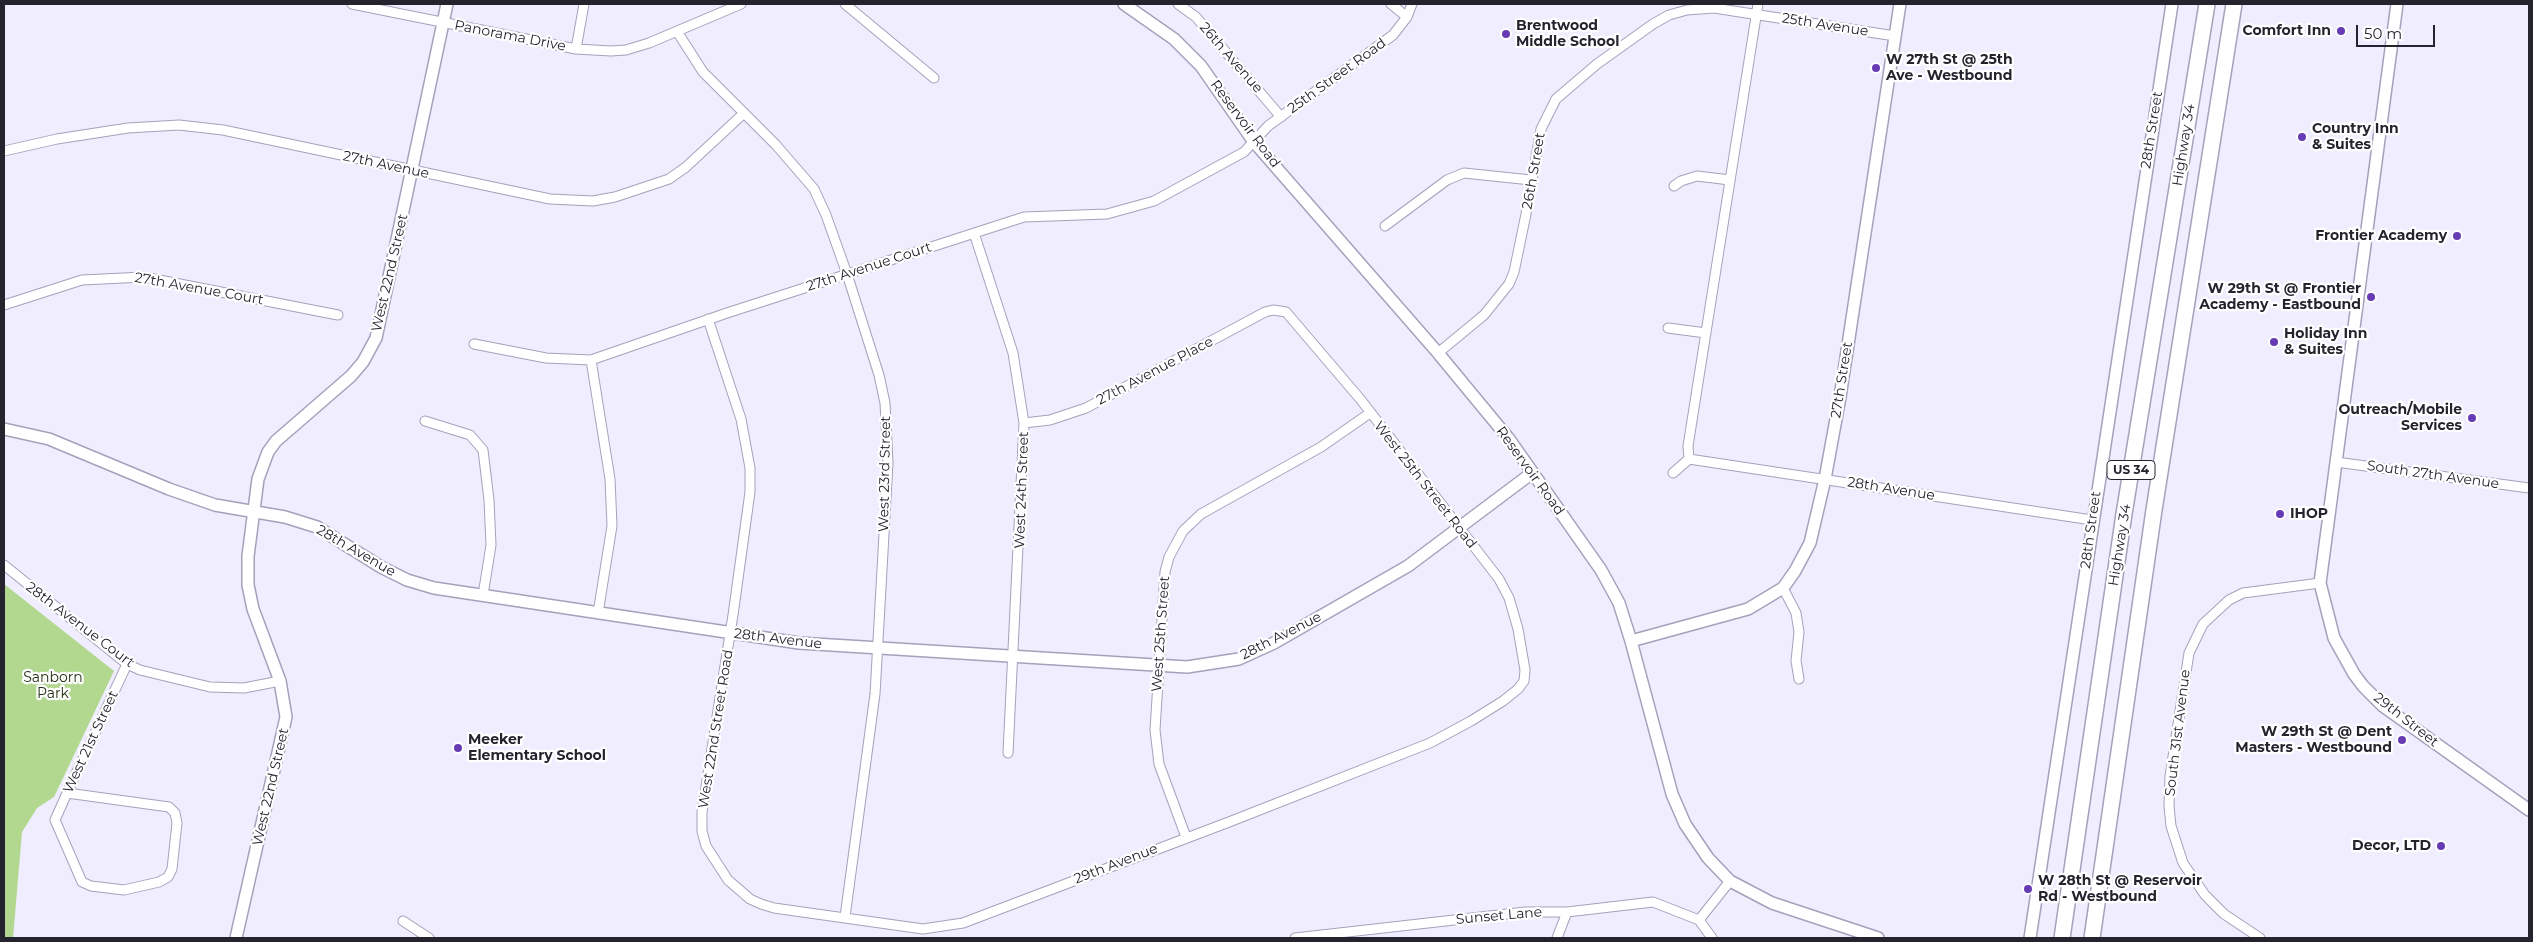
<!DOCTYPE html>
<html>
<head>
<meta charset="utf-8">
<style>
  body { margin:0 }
  #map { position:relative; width:2533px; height:942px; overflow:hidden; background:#efedfe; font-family:Montserrat,sans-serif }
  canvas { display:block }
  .frame { position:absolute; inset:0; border:5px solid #25232d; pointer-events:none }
  .scale { position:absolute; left:2356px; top:25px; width:79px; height:22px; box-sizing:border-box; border:2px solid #25232d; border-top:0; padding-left:6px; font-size:15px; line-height:18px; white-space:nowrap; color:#25232d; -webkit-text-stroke:4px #fff; paint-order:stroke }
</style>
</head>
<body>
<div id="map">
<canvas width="2533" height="942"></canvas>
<div class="frame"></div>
<div class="scale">50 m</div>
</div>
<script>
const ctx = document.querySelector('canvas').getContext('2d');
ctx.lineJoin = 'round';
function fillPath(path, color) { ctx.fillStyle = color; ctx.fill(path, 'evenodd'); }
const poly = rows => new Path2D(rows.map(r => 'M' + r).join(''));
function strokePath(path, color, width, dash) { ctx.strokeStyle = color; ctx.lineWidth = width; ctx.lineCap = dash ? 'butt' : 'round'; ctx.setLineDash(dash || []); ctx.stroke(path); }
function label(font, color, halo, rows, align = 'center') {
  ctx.font = font + ' Montserrat,sans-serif'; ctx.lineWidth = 4.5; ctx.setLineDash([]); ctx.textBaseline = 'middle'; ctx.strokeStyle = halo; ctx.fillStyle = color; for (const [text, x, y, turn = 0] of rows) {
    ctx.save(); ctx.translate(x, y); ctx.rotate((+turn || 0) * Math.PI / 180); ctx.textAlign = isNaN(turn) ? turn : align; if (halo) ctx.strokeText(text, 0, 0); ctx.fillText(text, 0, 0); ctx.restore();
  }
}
const green = poly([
  [4,584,114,671,54,797,37,808,22,832,13,938,4,938]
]);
const street = poly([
  [352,4,576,49,611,51,626,50,649,43,741,4],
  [845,4,934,78],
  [1178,4,1196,17,1281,117],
  [1391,4,1407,17],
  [678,33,703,72,776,145,814,189,826,215,847,274,879,375,885,403,888,463,875,694,845,917],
  [576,49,584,4],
  [4,151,57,139,128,128,179,125,223,130,550,199,593,201,615,197,669,179,686,167,743,114],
  [1674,186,1681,181,1697,176,1730,180],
  [1385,226,1447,180,1464,173,1531,180],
  [974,233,1013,353,1024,423,1008,753],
  [4,305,82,280,144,277,338,315],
  [708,319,741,419,750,468,750,492,733,615,702,812,702,831,706,846,728,880,750,899,761,904,774,908,923,929,963,923,1229,822,1430,743,1471,721,1503,701,1518,689,1524,681,1525,670,1518,629,1509,598,1499,579,1361,400,1286,312,1273,310,1265,312,1086,408,1050,420,1024,423],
  [1668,328,1706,333],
  [474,344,546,358,591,360,727,313,1024,217,1107,214,1154,201,1244,152,1268,126,1393,35,1407,17,1412,4],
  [1438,353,1484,315,1509,284,1514,272,1526,214,1541,129,1556,99,1597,64,1653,24,1669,15,1687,10,1714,8,1895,36],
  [591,360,610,479,612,526,598,613],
  [425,421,470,435,483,450,489,500,491,545,483,595],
  [1689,459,2092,520],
  [2336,462,2529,488],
  [1673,473,1689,459,1688,446,1758,4],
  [4,565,127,664,140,670,210,687,244,688,280,681],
  [1783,588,1796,613,1799,632,1796,661,1799,679],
  [67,793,169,807,175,813,177,823,172,869,168,877,159,882,124,890,91,886,82,882,55,820,67,793,127,664],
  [1186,837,1159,764,1155,730,1165,572,1169,557,1183,531,1201,514,1321,447,1370,413],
  [403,921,429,938],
  [1295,938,1525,912,1567,912,1653,902,1699,920],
  [1557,938,1567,912],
  [1712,938,1699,920,1730,881],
  [2260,938,2224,914,2205,895,2183,863,2171,826,2169,806,2170,776,2189,653,2203,624,2229,600,2243,593,2320,583]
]);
const secondary = poly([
  [1124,4,1174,39,1201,66,1254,142,1438,353,1509,439,1601,570,1619,603,1631,641,1672,794,1685,824,1708,858,1730,881,1772,903,1878,938],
  [2397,4,2320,583,2334,638,2354,674,2363,686,2383,706,2529,810],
  [4,429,49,439,169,489,215,505,285,517,317,527,381,567,407,580,434,588,799,643,1187,667,1239,659,1274,643,1408,566,1532,473],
  [1631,641,1748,609,1783,588,1795,571,1810,543,1825,479,1840,397,1900,4],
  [236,938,286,717,280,681,253,609,248,585,248,556,258,479,268,452,276,441,351,376,363,362,376,338,447,4],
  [2030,938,2172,4]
]);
const highway = poly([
  [2062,938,2124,514,2207,4],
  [2092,938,2154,510,2234,4]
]);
const markers = [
  [2341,31,5,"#673bb3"],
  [1506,34,5,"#673bb3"],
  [1876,68,5,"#673bb3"],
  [2302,137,5,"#673bb3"],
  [2457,236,5,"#673bb3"],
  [2371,297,5,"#673bb3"],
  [2274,342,5,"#673bb3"],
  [2472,418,5,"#673bb3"],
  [2280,514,5,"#673bb3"],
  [2402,740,5,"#673bb3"],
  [458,748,5,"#673bb3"],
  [2441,846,5,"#673bb3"],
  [2028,889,5,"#673bb3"]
];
const shields = [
  [2131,470,48]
];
const shieldNames = [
  ["US 34",2131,470]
];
const streetNames = [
  ["25th Avenue",1825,25,9],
  ["Panorama Drive",510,36,11],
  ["26th Avenue",1231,58,49],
  ["25th Street Road",1337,76,-36],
  ["Reservoir Road",1245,124,53],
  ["28th Street",2152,130,-81],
  ["Highway 34",2184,145,-81],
  ["27th Avenue",386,165,12],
  ["26th Street",1534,171,-80],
  ["27th Avenue Court",869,267,-18],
  ["West 22nd Street",390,273,-77],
  ["27th Avenue Court",199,289,10],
  ["27th Avenue Place",1155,371,-28],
  ["27th Street",1842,380,-81],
  ["Reservoir Road",1530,471,54],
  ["West 23rd Street",885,474,-89],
  ["South 27th Avenue",2433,475,8],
  ["West 25th Street Road",1425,485,52],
  ["28th Avenue",1891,489,9],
  ["West 24th Street",1022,490,-88],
  ["28th Street",2091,530,-82],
  ["Highway 34",2120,545,-81],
  ["28th Avenue",356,551,30],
  ["28th Avenue Court",80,625,37],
  ["West 25th Street",1161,634,-86],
  ["28th Avenue",1281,636,-27],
  ["28th Avenue",778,639,7],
  ["29th Street",2406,720,38],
  ["West 22nd Street Road",716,729,-81],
  ["South 31st Avenue",2178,733,-83],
  ["West 21st Street",91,742,-65],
  ["West 22nd Street",271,787,-77],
  ["29th Avenue",1116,864,-21],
  ["Sunset Lane",1499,916,-5]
];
const poiNames = [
  ["Brentwood",1516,26],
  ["Middle School",1516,42],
  ["Comfort Inn",2331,31,"right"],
  ["W 27th St @ 25th",1886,60],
  ["Ave - Westbound",1886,76],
  ["Country Inn",2312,129],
  ["& Suites",2312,145],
  ["Frontier Academy",2447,236,"right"],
  ["W 29th St @ Frontier",2361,289,"right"],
  ["Academy - Eastbound",2361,305,"right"],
  ["Holiday Inn",2284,334],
  ["& Suites",2284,350],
  ["Outreach/Mobile",2462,410,"right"],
  ["Services",2462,426,"right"],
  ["IHOP",2290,514],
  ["W 29th St @ Dent",2392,732,"right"],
  ["Masters - Westbound",2392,748,"right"],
  ["Meeker",468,740],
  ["Elementary School",468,756],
  ["Decor, LTD",2431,846,"right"],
  ["W 28th St @ Reservoir",2038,881],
  ["Rd - Westbound",2038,897]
];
const parkNames = [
  ["Sanborn",53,678],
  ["Park",53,694]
];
fillPath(green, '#b1d88e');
strokePath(street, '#a5a1bc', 11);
strokePath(secondary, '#a5a1bc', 14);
strokePath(highway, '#a5a1bc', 18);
strokePath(street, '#fff', 9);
strokePath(secondary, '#fff', 11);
strokePath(highway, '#fff', 15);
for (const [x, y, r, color] of markers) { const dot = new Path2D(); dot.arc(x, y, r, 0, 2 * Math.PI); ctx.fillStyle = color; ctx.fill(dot); strokePath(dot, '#fff', 2); }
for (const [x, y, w] of shields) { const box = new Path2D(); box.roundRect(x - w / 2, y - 9.5, w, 19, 4); ctx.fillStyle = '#fff'; ctx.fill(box); strokePath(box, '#25232d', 1); }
label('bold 12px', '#25232d', null, shieldNames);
label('14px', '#25232d', '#fff', streetNames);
label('bold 14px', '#25232d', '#fff', poiNames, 'left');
label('14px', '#213110', '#fff', parkNames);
</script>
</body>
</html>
